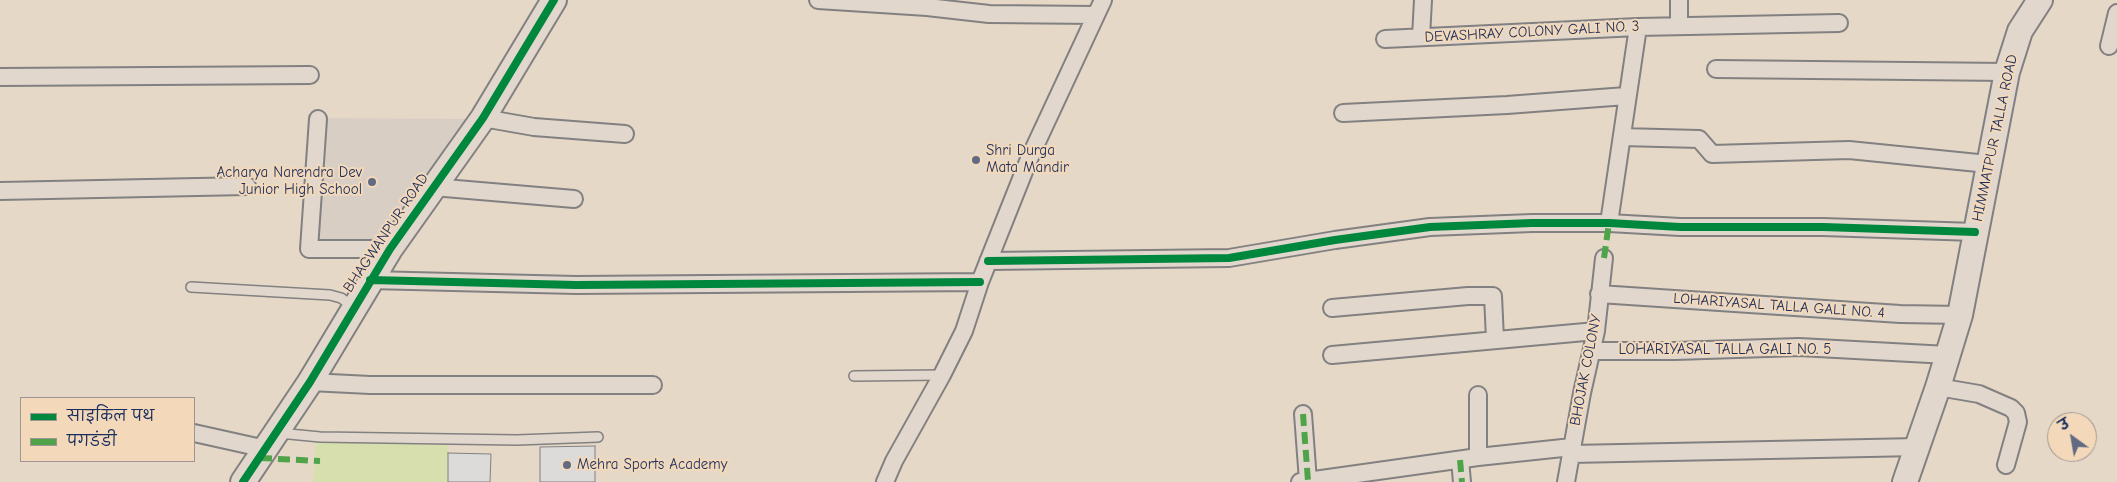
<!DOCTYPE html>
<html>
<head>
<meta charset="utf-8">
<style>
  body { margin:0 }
  #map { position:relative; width:2117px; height:482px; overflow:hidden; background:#e6d8c7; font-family:"Comic Neue","Playpen Sans Deva",sans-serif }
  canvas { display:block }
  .legend { position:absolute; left:20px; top:397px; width:175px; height:65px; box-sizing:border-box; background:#f3d9ba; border:1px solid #9d9595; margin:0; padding:6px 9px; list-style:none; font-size:15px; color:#1b2f5e }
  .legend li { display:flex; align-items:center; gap:10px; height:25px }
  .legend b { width:25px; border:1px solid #9d9595 }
  .north { position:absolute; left:2047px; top:412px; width:50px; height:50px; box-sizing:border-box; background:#f3d9ba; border:1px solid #9d9595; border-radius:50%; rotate:328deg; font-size:14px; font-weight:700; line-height:20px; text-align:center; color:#1b2f5e }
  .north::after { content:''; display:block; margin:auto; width:18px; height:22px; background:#626a83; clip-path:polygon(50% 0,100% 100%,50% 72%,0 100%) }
</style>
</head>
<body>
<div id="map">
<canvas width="2117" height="482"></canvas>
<ul class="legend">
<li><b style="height:6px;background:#00873e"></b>साइकिल पथ</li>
<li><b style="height:6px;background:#4fa44a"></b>पगडंडी</li>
</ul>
<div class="north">उ</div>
</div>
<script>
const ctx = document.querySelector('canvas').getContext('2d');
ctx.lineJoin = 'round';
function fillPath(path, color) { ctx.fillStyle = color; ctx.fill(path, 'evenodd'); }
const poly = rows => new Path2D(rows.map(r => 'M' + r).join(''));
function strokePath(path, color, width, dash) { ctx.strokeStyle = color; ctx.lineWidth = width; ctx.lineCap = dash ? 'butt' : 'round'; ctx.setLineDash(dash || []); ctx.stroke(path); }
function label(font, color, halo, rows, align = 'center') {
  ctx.font = font + ' "Comic Neue",sans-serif'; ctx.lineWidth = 4; ctx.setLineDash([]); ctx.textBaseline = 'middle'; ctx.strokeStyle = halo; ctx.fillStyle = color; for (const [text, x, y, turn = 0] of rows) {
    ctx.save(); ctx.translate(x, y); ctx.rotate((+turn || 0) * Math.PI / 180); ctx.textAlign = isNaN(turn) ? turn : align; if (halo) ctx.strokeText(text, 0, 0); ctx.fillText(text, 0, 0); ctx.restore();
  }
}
const built = poly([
  [321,118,473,119,383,244,313,245]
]);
const green = poly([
  [316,440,448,445,448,482,313,482]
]);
const building = poly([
  [595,446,595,482,540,482,540,447,595,446],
  [448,453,491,454,490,482,448,482,448,453]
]);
const lane = poly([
  [191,287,330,295,341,298,354,307],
  [854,376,942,375],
  [279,433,320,437,517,440,598,437]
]);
const street = poly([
  [818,0,927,7,989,14,1096,15],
  [1679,26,1679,0],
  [1421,37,1423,0],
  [1385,39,1638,27,1839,23],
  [2109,46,2117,13],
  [1716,69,2007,72],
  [0,77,310,75],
  [1343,113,1507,105,1626,96],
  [483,118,534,127,625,134],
  [318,119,309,249,390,249],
  [1622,137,1699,139,1712,154,1849,150,1988,164],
  [433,187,574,199],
  [0,191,247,186],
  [1609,223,1638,27],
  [988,261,1229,258,1335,240,1430,227,1532,223,1609,223,1680,227,1823,227,1975,232],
  [370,280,576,285,980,282],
  [1599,294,1900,314,1960,315],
  [1332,308,1468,296,1493,296,1495,339],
  [1592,351,1675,351,1799,347,1948,355],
  [1332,355,1596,331],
  [310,382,370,385,653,385],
  [1938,387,1979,394,2011,408,2016,413,2018,422,2006,465],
  [1303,414,1308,481],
  [194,433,266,449],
  [1571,454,1918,447],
  [1478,457,1478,395],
  [1460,460,1462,482],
  [885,482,894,461,942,375,964,331,980,282,1029,159,1103,0],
  [1300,482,1478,457,1572,447],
  [1566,482,1582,393,1596,331,1604,258]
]);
const secondary = poly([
  [243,482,310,382,390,249,483,118,554,0],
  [1905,482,1938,387,1960,315,2007,72,2020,31,2040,0]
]);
const quiet = poly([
  [1604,258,1609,223],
  [1303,414,1308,481],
  [260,458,320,461],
  [1460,460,1462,482]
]);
const cycleway = poly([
  [988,261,1229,258,1335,240,1430,227,1532,223,1609,223,1680,227,1823,227,1975,232],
  [370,280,576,285,980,282],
  [243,482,310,382,390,249,483,118,554,0]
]);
const markers = [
  [976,160,5,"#626a83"],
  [372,182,5,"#626a83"],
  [567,465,5,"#626a83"]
];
const streetNames = [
  ["DEVASHRAY COLONY GALI NO. 3",1532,32,-3],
  ["HIMMATPUR TALLA ROAD",1995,138,-78],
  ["BHAGWANPUR ROAD",386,233,-56],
  ["LOHARIYASAL TALLA GALI NO. 4",1779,306,4],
  ["LOHARIYASAL TALLA GALI NO. 5",1725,350],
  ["BHOJAK COLONY",1586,370,-79]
];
const poiNames = [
  ["Shri Durga",986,151],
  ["Mata Mandir",986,168],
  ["Acharya Narendra Dev",362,173,"right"],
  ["Junior High School",362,190,"right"],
  ["Mehra Sports Academy",577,465]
];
fillPath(built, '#d9cec4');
fillPath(green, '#d8dfae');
fillPath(building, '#dddada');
strokePath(building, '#828081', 1);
strokePath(lane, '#828081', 12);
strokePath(street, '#828081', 20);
strokePath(secondary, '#828081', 28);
strokePath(lane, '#e1d7cc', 9);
strokePath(street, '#e1d7cc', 16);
strokePath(secondary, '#e1d7cc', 24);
strokePath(quiet, '#4fa44a', 6, [12, 6]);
strokePath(cycleway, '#00873e', 8);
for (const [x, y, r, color] of markers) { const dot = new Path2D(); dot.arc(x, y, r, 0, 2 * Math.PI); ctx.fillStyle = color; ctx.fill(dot); strokePath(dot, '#f3d9ba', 2); }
label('15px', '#1b2f5e', '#f3d9ba', streetNames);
label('15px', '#1b2f5e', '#f3d9ba', poiNames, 'left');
</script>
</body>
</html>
